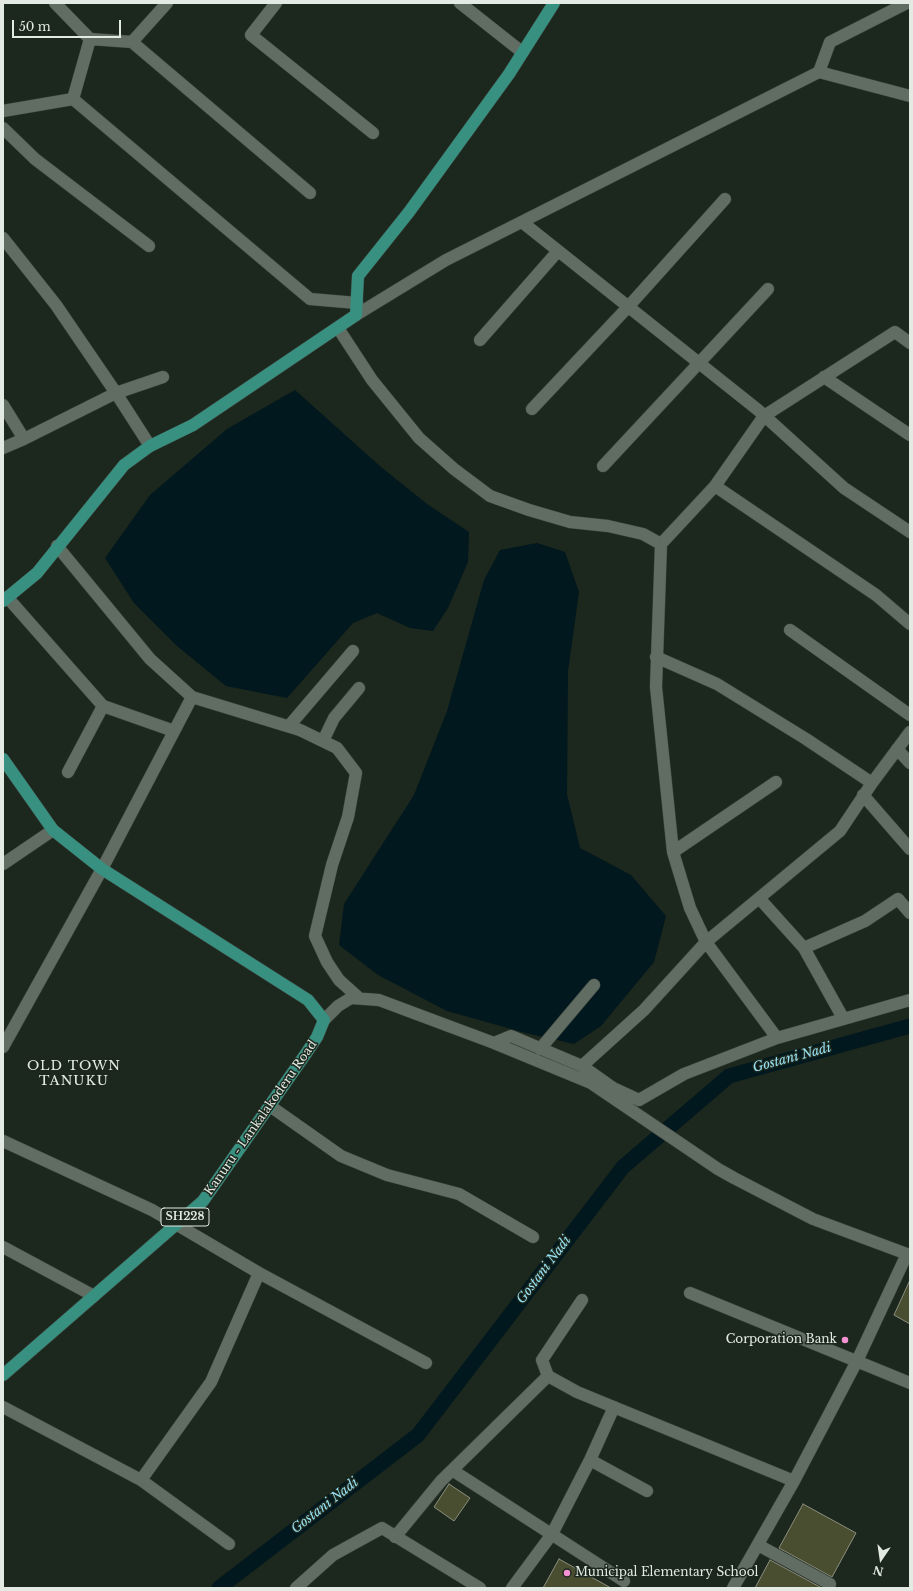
<!DOCTYPE html>
<html>
<head>
<meta charset="utf-8">
<style>
  body { margin:0 }
  #map { position:relative; width:913px; height:1591px; overflow:hidden; background:#1c271d; font-family:"Libre Baskerville",serif }
  canvas { display:block }
  .frame { position:absolute; inset:0; border:4px solid #e3eae4; pointer-events:none }
  .north { position:absolute; left:861px; top:1539px; width:40px; height:40px; -webkit-text-stroke:3px #1c271d; paint-order:stroke; rotate:193deg; font-size:11px; font-weight:700; line-height:16px; text-align:center; color:#e3eae4 }
  .north::after { content:''; display:block; margin:auto; width:14px; height:18px; background:#e3eae4; clip-path:polygon(50% 0,100% 100%,50% 72%,0 100%) }
  .scale { position:absolute; left:12px; top:20px; width:109px; height:18px; box-sizing:border-box; border:2px solid #e3eae4; border-top:0; padding-left:5px; font-size:12px; line-height:14px; white-space:nowrap; color:#e3eae4; -webkit-text-stroke:3px #1c271d; paint-order:stroke }
</style>
</head>
<body>
<div id="map">
<canvas width="913" height="1591"></canvas>
<div class="frame"></div>
<div class="north">N</div>
<div class="scale">50 m</div>
</div>
<script>
const ctx = document.querySelector('canvas').getContext('2d');
ctx.lineJoin = 'round';
function fillPath(path, color) { ctx.fillStyle = color; ctx.fill(path, 'evenodd'); }
const poly = rows => new Path2D(rows.map(r => 'M' + r).join(''));
function strokePath(path, color, width, dash) { ctx.strokeStyle = color; ctx.lineWidth = width; ctx.lineCap = dash ? 'butt' : 'round'; ctx.setLineDash(dash || []); ctx.stroke(path); }
function label(font, color, halo, rows, align = 'center') {
  ctx.font = font + ' "Libre Baskerville",serif'; ctx.lineWidth = 3; ctx.setLineDash([]); ctx.textBaseline = 'middle'; ctx.strokeStyle = halo; ctx.fillStyle = color; for (const [text, x, y, turn = 0] of rows) {
    ctx.save(); ctx.translate(x, y); ctx.rotate((+turn || 0) * Math.PI / 180); ctx.textAlign = isNaN(turn) ? turn : align; if (halo) ctx.strokeText(text, 0, 0); ctx.fillText(text, 0, 0); ctx.restore();
  }
}
const water = poly([
  [295,390,381,467,427,504,469,532,468,562,448,608,433,631,410,628,377,613,353,623,287,698,226,686,177,646,134,603,105,558,150,495,227,429],
  [537,543,565,552,579,592,568,671,567,794,580,848,631,875,666,916,654,962,601,1026,574,1044,522,1032,447,1011,378,975,339,945,344,904,414,795,447,711,484,580,500,550]
]);
const canal = poly([
  [219,1588,418,1435,623,1167,729,1076,910,1026]
]);
const building = poly([
  [910,1280,910,1324,894,1315,910,1280],
  [449,1484,470,1498,454,1521,434,1507,449,1484],
  [803,1504,856,1533,832,1577,779,1548,803,1504],
  [559,1559,611,1588,543,1588,559,1559],
  [770,1560,822,1588,755,1588,770,1560]
]);
const minor = poly([
  [55,3,90,39,132,42,310,193],
  [276,3,251,35,373,133],
  [460,3,522,52],
  [132,42,167,3],
  [819,72,830,42,907,3],
  [73,99,310,299,357,303],
  [73,99,90,39],
  [3,111,73,99],
  [3,128,35,159,149,246],
  [522,222,758,410,844,488,910,532],
  [3,238,56,305,116,393,163,377],
  [356,315,446,260,819,72,910,96],
  [338,328,372,380,419,438,454,469,490,496,529,510,570,522,608,526,643,534,661,544],
  [480,340,558,251],
  [824,377,910,435],
  [3,405,24,439],
  [532,409,628,307,725,199],
  [3,448,24,439,116,393,150,446],
  [603,466,768,289],
  [715,486,876,595,910,624],
  [57,546,150,659,192,697,300,730,337,748,356,773,348,817,332,865,315,936,327,962,339,980,359,998],
  [7,597,103,706,174,731],
  [790,630,910,715],
  [656,657,717,684,806,739,872,783],
  [289,726,353,651],
  [323,741,334,718,359,688],
  [897,749,910,763],
  [68,772,103,706],
  [863,795,910,849],
  [673,852,776,782],
  [3,864,53,830],
  [759,898,804,948,843,1018],
  [804,948,865,921,898,899,910,913],
  [324,1020,338,1006,351,998,379,1000,494,1043,591,1083,718,1169,734,1178,813,1219,907,1254,857,1361,794,1481,733,1588],
  [777,1038,706,942,690,908,673,852,656,687,661,544,715,486,764,416,895,332,910,343],
  [494,1043,511,1036,582,1066,644,1010,706,942,840,831,872,783,910,732],
  [3,1047,102,869,192,697],
  [540,1049,594,985],
  [582,1066,613,1088,639,1100,684,1074,777,1038,910,1000],
  [270,1106,341,1156,387,1175,459,1194,533,1237],
  [3,1141,152,1210,259,1273,426,1363],
  [3,1247,94,1296],
  [690,1293,910,1383],
  [548,1376,542,1360,582,1300],
  [3,1407,141,1480,229,1544],
  [590,1460,647,1491],
  [452,1470,624,1581],
  [141,1480,211,1382,259,1273],
  [395,1537,441,1481,548,1376,577,1392,794,1481],
  [758,1545,830,1584],
  [296,1588,333,1555,382,1528,480,1588],
  [512,1588,552,1534,590,1460,614,1407]
]);
const major = poly([
  [3,601,37,573,124,465,150,446,193,425,356,315,358,276,409,212,509,74,554,3],
  [3,759,53,830,102,869,308,1000,324,1020,317,1037,307,1052,203,1201,3,1375]
]);
const markers = [
  [845,1340,4,"#f491d3"],
  [567,1573,4,"#f491d3"]
];
const shields = [
  [185,1217,48]
];
const shieldNames = [
  ["SH228",185,1217]
];
const streetNames = [
  ["Kanuru - Lankalakoderu Road",261,1118,-55]
];
const poiNames = [
  ["Corporation Bank",837,1340],
  ["Municipal Elementary School",575,1573,"left"]
];
const waterNames = [
  ["Gostani Nadi",792,1058,-15],
  ["Gostani Nadi",544,1270,-53],
  ["Gostani Nadi",325,1506,-38]
];
const neighbourhoodNames = [
  ["OLD TOWN",74,1066],
  ["TANUKU",74,1081]
];
fillPath(water, '#00181e');
strokePath(canal, '#00181e', 15);
fillPath(building, '#4a4e30');
strokePath(building, '#8c8f7f', 1);
strokePath(minor, '#3b443d', 13);
strokePath(major, '#3b443d', 13);
strokePath(minor, '#616d62', 12);
strokePath(major, '#389081', 12);
for (const [x, y, r, color] of markers) { const dot = new Path2D(); dot.arc(x, y, r, 0, 2 * Math.PI); ctx.fillStyle = color; ctx.fill(dot); strokePath(dot, '#1c271d', 1.5); }
for (const [x, y, w] of shields) { const box = new Path2D(); box.roundRect(x - w / 2, y - 9, w, 18, 3); ctx.fillStyle = '#1c271d'; ctx.fill(box); strokePath(box, '#e3eae4', 1); }
label('bold 11px', '#e3eae4', null, shieldNames);
label('12px', '#e3eae4', '#1c271d', streetNames);
label('12px', '#e3eae4', '#1c271d', poiNames, 'right');
label('italic 13px', '#98e2f4', '#1c271d', waterNames);
ctx.letterSpacing = '1px';
label('13px', '#e3eae4', '#1c271d', neighbourhoodNames);
ctx.letterSpacing = '0px';
</script>
</body>
</html>
